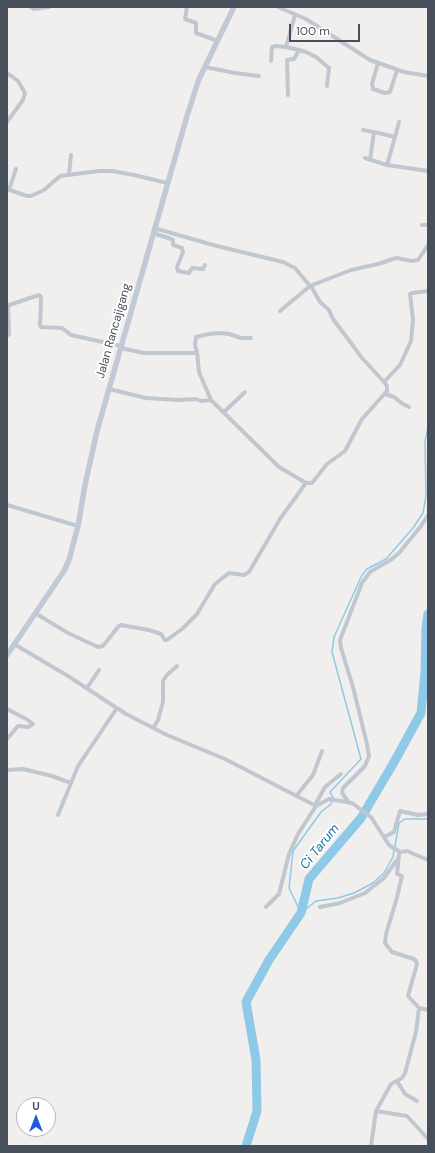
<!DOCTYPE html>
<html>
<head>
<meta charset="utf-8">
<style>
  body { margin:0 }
  #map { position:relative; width:435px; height:1153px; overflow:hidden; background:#f1efee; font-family:"DM Sans",sans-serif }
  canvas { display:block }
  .frame { position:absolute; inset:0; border:8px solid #474f5b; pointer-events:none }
  .north { position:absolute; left:16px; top:1097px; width:40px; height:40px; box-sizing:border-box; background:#fff; border:1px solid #b5b9bd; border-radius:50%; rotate:0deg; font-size:11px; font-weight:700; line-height:16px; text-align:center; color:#474f5b }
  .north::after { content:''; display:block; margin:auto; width:14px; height:18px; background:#225ad7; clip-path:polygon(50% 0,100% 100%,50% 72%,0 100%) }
  .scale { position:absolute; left:289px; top:24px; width:71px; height:18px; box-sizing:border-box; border:2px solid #474f5b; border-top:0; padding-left:5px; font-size:12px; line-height:14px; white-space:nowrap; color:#474f5b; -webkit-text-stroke:3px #fff; paint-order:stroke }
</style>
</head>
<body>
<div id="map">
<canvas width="435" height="1153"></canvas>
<div class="frame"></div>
<div class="north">U</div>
<div class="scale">100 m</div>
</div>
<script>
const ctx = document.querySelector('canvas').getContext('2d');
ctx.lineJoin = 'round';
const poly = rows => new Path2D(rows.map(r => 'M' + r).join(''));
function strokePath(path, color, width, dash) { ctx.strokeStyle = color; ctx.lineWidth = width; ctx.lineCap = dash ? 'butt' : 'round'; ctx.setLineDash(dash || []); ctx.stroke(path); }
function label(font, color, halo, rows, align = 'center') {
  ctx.font = font + ' "DM Sans",sans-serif'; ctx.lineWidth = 4; ctx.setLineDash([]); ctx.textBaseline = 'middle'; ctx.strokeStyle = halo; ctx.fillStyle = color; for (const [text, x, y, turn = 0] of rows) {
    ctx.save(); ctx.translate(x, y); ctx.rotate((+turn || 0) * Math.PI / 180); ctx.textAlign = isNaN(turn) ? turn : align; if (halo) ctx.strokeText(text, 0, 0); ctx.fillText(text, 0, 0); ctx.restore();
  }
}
const stream = poly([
  [333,798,330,792,361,759,332,652,334,637,362,575,367,569,386,559,413,528,423,513,426,496,425,441,428,427],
  [332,801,331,804,321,812,293,851,289,888,301,913,316,901,338,898,354,893,373,883,384,873,393,857,394,850],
  [395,846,399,823,405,819,428,819]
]);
const river = poly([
  [246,1146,257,1111,256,1060,246,1002,269,960,301,913,309,879,361,818,393,764,421,713,425,673,426,628,428,614]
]);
const minor = poly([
  [31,7,34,9,49,7],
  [187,7,185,19,196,23,196,33,218,41],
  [278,7,306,19,370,60,404,72,428,76],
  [286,47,299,50],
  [271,61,272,47,276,46,286,47,295,15],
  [378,63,372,84,373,89,385,93,390,92,397,70],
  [205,67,235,73,259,76],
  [7,73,18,81,25,93,23,100,7,122],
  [288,95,287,60,294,59,299,50,306,52,316,57,329,68,327,86],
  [363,130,374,132,370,160],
  [374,132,395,137,399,122],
  [365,158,387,165,428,171],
  [387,165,395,137],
  [69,174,71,155],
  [7,189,27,196,31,196,44,190,60,176,99,171,112,171,134,175,167,183],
  [9,190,16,169],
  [422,225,428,225],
  [154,228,213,245,283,262,295,268,310,286,351,270,378,264,393,259,397,258,411,261,418,260,428,245],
  [153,233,171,239,173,240,173,245,182,248,183,252,177,267,178,271,189,273,192,268,203,269,205,265],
  [311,286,320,302,329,310,333,319,348,339,362,358,384,382,400,365,411,341,413,320,410,294,412,293,428,291],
  [280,311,310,286],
  [7,336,9,334,9,331,8,310,9,305,39,295,41,297,41,302,40,325,41,327,62,328,71,335,121,346],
  [251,338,241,338,229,334,220,333,209,334,196,337,195,345,197,352,199,372,211,400,279,467,306,483,312,483,327,464,345,451,362,419,387,391,387,386,384,382],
  [121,348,144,353,197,353],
  [109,389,146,398,177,400,196,399,201,401,211,400],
  [385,394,394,397,403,404,409,407],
  [224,412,245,392],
  [7,505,78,526],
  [35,613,68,633,98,647,103,646,118,627,121,625,149,630,161,634,165,640,167,640,182,629,197,614,215,584,229,573,244,575,249,572,280,519,306,483],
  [14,644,68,676,126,714,167,735,225,759,316,806,329,799,352,803,371,817,389,845,400,852],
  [87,688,99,670],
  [7,709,28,720,33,724,28,727,18,726,7,739],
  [153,728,158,720,163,702,163,681,167,675,177,666],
  [7,770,23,769,52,776,71,783],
  [297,795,313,775,322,751],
  [349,803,342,793,343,788,365,766,369,756,367,744,353,687,341,648,340,640,362,583,370,572,392,559,399,553,421,526,428,515],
  [315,805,325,787,341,774],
  [58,815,78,766,117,708],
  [384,837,394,832,400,811,418,815,428,814],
  [400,852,407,851,428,860],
  [399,855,397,874,402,876,396,901,386,934,385,943,392,952,414,959,416,961,417,964,408,996,419,1008,428,1010],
  [266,907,279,894,289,854,298,834,316,806],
  [320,907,340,903,365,893,384,878,397,860],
  [397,1081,405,1094,417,1101],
  [376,1111,407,1116,428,1139],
  [371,1146,376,1111,391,1084,402,1078,405,1073,416,1032,419,1008]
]);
const secondary = poly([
  [7,655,64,571,69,560,78,526,85,485,97,431,187,116,199,79,234,7]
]);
const streetNames = [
  ["Jalan Rancajigang",114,331,-74]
];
const waterNames = [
  ["Ci Tarum",320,847,-51]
];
strokePath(stream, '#8ec9e7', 1.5);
strokePath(river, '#8ec9e7', 9);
strokePath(minor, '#c0c7d0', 4);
strokePath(secondary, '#c2c9d6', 5.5);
label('12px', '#474f5b', '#fff', streetNames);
label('italic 13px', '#1372a2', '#fff', waterNames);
</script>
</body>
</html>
